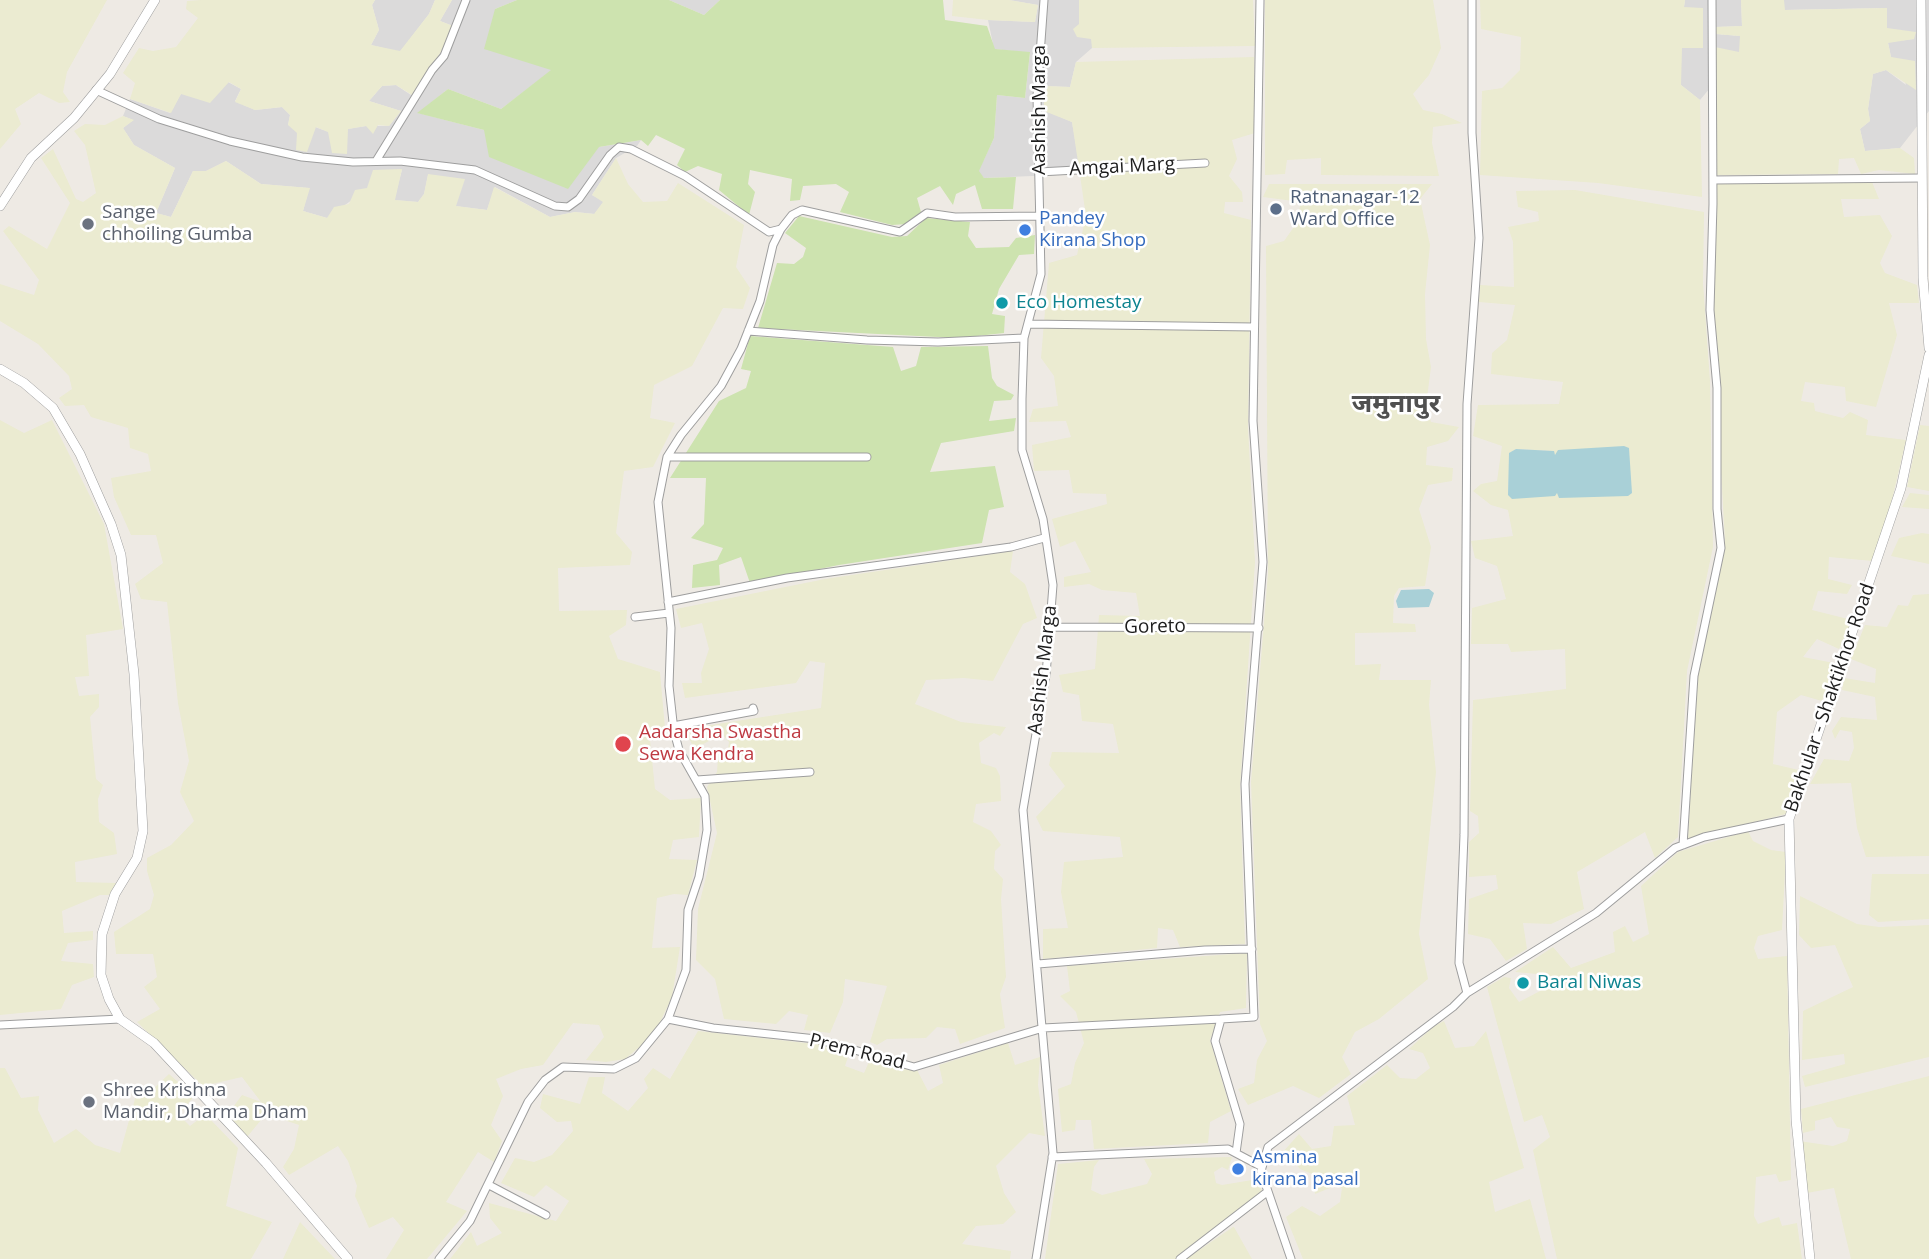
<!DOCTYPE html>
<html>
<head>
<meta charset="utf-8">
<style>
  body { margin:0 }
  canvas { display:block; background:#eeeae4 }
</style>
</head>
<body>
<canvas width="1929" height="1259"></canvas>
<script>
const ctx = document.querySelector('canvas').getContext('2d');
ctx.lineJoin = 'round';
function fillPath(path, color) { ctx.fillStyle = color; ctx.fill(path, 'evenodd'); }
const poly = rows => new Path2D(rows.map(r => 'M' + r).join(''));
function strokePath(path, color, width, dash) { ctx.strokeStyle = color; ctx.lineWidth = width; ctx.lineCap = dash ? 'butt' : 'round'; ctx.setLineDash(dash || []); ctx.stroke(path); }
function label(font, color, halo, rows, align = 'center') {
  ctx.font = font + ' "Open Sans","Noto Sans Devanagari",sans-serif'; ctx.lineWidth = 5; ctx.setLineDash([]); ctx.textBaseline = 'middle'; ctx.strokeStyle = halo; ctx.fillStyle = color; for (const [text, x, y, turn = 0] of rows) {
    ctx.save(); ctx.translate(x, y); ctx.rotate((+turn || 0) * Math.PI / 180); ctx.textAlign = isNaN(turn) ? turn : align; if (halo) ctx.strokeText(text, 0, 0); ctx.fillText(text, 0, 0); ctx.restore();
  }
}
const residential = poly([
  [375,0,435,0,429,14,400,52,371,45,379,30,372,5],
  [452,0,517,0,495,9,552,70,501,109,448,89,418,113,484,130,599,147,641,140,637,146,616,158,592,195,604,201,595,214,575,212,550,217,495,187,487,210,455,206,428,175,424,194,418,202,394,200,402,170,367,189,327,218,303,211,309,188,261,184,226,161,206,171,193,171,171,217,156,213,175,168,134,145,123,128,133,120,123,116,130,99,170,113,181,94,228,82,241,89,235,101,255,110,282,107,290,115,288,125,315,127,329,132,366,126,389,126,401,111,369,101,382,86,396,85,411,95,453,26,440,21],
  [669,0,720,0,704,15],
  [1009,0,1079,0,1079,24,1092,39,1092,48,1076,62,1070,87,1044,86,1044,110,1072,122,1081,174,984,178,978,172,994,138,997,95,1025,98,1030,53,994,49,988,20,1035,22,1038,5],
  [1685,0,1741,0,1742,26,1716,27,1716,34,1740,36,1740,52,1700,100,1681,85,1681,48,1703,48,1684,7],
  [1784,0,1929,0,1929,111,1900,148,1865,151,1860,129,1870,121,1868,109,1873,74,1886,70,1906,85,1899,61,1891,57,1888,42,1914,39,1887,29,1887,8,1784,10]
]);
const farmland = poly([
  [0,0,107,0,67,72,63,92,70,102,59,103,39,93,15,109,21,124,0,149],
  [201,0,375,0,372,5,379,30,371,45,400,51,429,14,435,0,452,0,440,21,453,26,443,49,412,95,396,85,382,86,369,101,401,111,389,126,378,125,373,134,366,126,348,129,347,154,332,153,328,132,316,127,307,152,296,150,297,133,288,125,290,115,282,107,255,110,235,102,241,89,229,82,210,103,181,94,171,113,130,99,135,83,123,73,139,48,153,51,176,47,198,18,186,9,187,1],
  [953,0,1009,0,1038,5,1035,22,988,20,952,16],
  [1079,0,1253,0,1255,46,1092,48,1091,39,1077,37,1073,29,1079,24],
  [1265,0,1433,0,1441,48,1429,75,1413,94,1423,110,1442,114,1462,123,1433,127,1432,143,1439,176,1321,175,1321,158,1287,160,1285,174,1265,175],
  [1480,0,1685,0,1684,7,1703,8,1703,48,1682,48,1681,85,1700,100,1702,197,1598,183,1480,175,1482,91,1502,88,1520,70,1521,37,1481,29],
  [1741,0,1784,0,1785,10,1887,8,1887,28,1916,32,1914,39,1888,43,1891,57,1915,61,1916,90,1886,70,1873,74,1868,109,1870,121,1860,129,1865,151,1900,148,1914,158,1915,174,1879,170,1861,174,1854,158,1839,159,1838,174,1716,175,1715,47,1739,52,1740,36,1716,34,1715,27,1742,26],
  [1254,57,1255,133,1232,140,1237,159,1229,176,1242,192,1243,202,1225,202,1224,213,1251,220,1248,427,1255,562,1240,787,1245,944,1180,947,1173,930,1158,928,1157,948,1043,959,1043,929,1068,928,1061,892,1064,862,1123,857,1120,837,1043,831,1036,817,1065,786,1049,765,1052,752,1119,753,1113,724,1082,721,1079,695,1063,692,1059,675,1095,669,1099,615,1140,616,1136,593,1102,590,1089,584,1064,587,1064,577,1091,572,1075,541,1060,547,1052,519,1107,504,1106,494,1073,493,1069,470,1034,471,1032,445,1071,437,1066,421,1029,422,1033,409,1058,406,1054,376,1041,358,1049,263,1077,255,1086,216,1072,122,1044,111,1044,86,1070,87,1076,62],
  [123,116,134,120,123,128,134,145,175,168,156,213,171,217,193,171,206,171,226,161,261,184,310,188,303,211,327,218,334,207,349,204,355,190,367,188,373,170,402,169,395,200,418,202,424,194,428,174,465,179,456,206,487,210,494,187,550,217,575,212,594,214,603,202,592,195,616,158,628,184,643,202,667,201,678,183,744,225,736,267,750,288,743,309,723,308,692,366,654,385,650,418,675,423,653,467,624,471,616,533,632,552,630,565,558,568,559,611,627,610,626,625,609,636,618,659,660,672,665,728,649,730,655,789,670,800,701,798,699,837,673,840,669,859,697,860,688,895,674,894,657,898,652,948,680,947,672,997,654,1035,625,1059,606,1062,586,1060,604,1037,599,1025,573,1023,543,1065,521,1069,496,1079,503,1096,491,1125,502,1141,494,1162,478,1152,446,1202,467,1211,427,1259,386,1259,404,1230,393,1217,369,1228,355,1196,357,1186,348,1161,338,1146,289,1175,283,1167,294,1149,299,1125,266,1114,247,1137,228,1114,242,1095,261,1102,242,1077,203,1086,137,1022,160,1009,144,987,157,977,153,954,116,954,114,932,150,909,154,895,147,871,147,858,171,845,194,821,180,792,189,761,178,703,167,602,141,599,135,584,163,563,156,535,131,535,114,497,111,478,151,471,148,454,130,448,128,428,91,417,84,405,65,406,59,398,72,389,69,376,38,344,0,321,0,284,34,295,39,280,3,231,9,226,47,249,70,203,41,158,53,149,76,199,83,202,96,193,85,145,74,131,85,124,105,125],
  [1872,182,1879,199,1841,199,1844,217,1880,215,1892,236,1880,263,1885,273,1917,285,1919,303,1889,303,1897,335,1876,407,1846,401,1845,387,1805,382,1801,401,1814,403,1815,411,1843,418,1850,412,1868,420,1866,435,1906,440,1891,504,1873,561,1829,557,1828,579,1852,585,1847,594,1818,591,1812,610,1852,620,1839,649,1817,639,1803,657,1834,663,1822,701,1801,695,1777,712,1773,764,1803,771,1786,814,1688,839,1697,675,1725,541,1712,310,1716,183],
  [1269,184,1432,184,1420,199,1430,245,1425,294,1426,339,1431,367,1426,406,1431,422,1459,427,1448,441,1427,447,1426,465,1453,468,1452,481,1428,485,1419,509,1431,547,1425,586,1399,588,1394,596,1393,623,1415,624,1416,632,1355,633,1355,665,1381,664,1379,680,1431,680,1429,705,1436,772,1419,934,1428,979,1379,1019,1355,1032,1342,1057,1351,1074,1319,1098,1293,1086,1248,1105,1238,1089,1254,1083,1257,1060,1267,1041,1260,1024,1251,782,1268,573,1266,246,1284,241,1296,224,1301,202,1263,197],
  [1575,190,1704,212,1703,283,1710,381,1713,547,1687,671,1678,837,1655,858,1645,832,1577,872,1584,909,1551,924,1523,923,1527,949,1506,961,1490,939,1468,934,1469,899,1498,889,1496,875,1469,877,1469,842,1479,833,1478,816,1470,811,1473,700,1566,689,1565,649,1511,652,1508,644,1471,644,1472,608,1506,599,1497,566,1475,558,1471,541,1513,536,1508,510,1491,505,1473,491,1481,484,1497,481,1502,446,1473,436,1478,405,1559,404,1563,382,1491,374,1492,353,1507,340,1515,305,1479,302,1480,285,1514,287,1513,242,1508,227,1539,221,1538,212,1518,207,1516,191],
  [1516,449,1553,451,1555,456,1508,494,1510,453],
  [0,420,24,433,52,420,104,524,123,629,86,635,89,676,75,677,79,696,99,694,99,707,90,717,96,779,103,785,98,799,99,822,114,833,117,854,75,862,76,882,116,883,109,895,100,895,62,911,64,933,93,931,93,940,68,943,61,961,93,964,94,977,72,985,61,1009,0,1015],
  [1920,425,1929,426,1929,491,1907,487],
  [1910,493,1929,495,1929,509,1902,507],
  [1922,533,1929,534,1929,564,1891,556,1899,538],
  [1013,551,1010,572,1025,584,1037,618,1023,624,993,681,964,678,926,680,915,704,961,722,1006,727,1000,736,994,733,979,743,981,763,996,768,1000,776,1001,801,976,804,973,822,991,831,1001,845,995,851,994,869,1003,879,1001,899,1006,977,1000,994,1005,1028,960,1044,955,1029,937,1027,926,1038,887,1039,877,1045,870,1042,887,986,845,979,843,1002,830,1033,804,1030,808,1015,789,1011,776,1024,724,1019,715,979,696,960,698,909,717,833,707,787,717,772,718,757,727,756,729,742,722,734,694,749,685,729,821,708,825,663,810,661,796,683,685,698,682,683,702,683,701,673,709,649,702,623,681,628,676,609,825,579],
  [1929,594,1929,856,1866,857,1857,828,1851,783,1810,784,1824,759,1849,761,1854,748,1852,732,1840,730,1835,739,1832,731,1841,717,1877,720,1875,697,1842,690,1844,678,1875,683,1876,669,1851,659,1865,625,1887,627,1898,605,1908,606,1913,595],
  [1748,831,1753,841,1771,850,1786,852,1782,930,1758,936,1754,948,1758,959,1787,956,1791,1180,1779,1182,1776,1174,1756,1177,1754,1216,1758,1224,1779,1217,1782,1226,1797,1223,1802,1259,1557,1259,1533,1150,1550,1137,1542,1115,1524,1122,1487,987,1504,977,1511,978,1509,988,1519,1002,1542,990,1537,974,1515,972,1553,947,1571,968,1615,952,1613,932,1625,926,1633,942,1649,934,1641,886,1678,852],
  [1872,874,1929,874,1929,919,1878,922,1869,915],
  [1800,896,1857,924,1879,927,1929,925,1929,1057,1805,1087,1802,1076,1845,1064,1844,1054,1802,1060,1803,1011,1853,987,1835,945,1811,948,1799,935],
  [1247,953,1246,1008,1220,1012,1210,1040,1231,1111,1210,1122,1208,1143,1094,1149,1091,1120,1076,1120,1075,1130,1062,1132,1058,1089,1071,1084,1075,1063,1084,1043,1076,1012,1060,996,1070,991,1067,966],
  [1444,1021,1455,1048,1474,1046,1486,1031,1524,1168,1489,1182,1495,1212,1530,1199,1546,1259,1303,1259,1286,1217,1302,1206,1320,1216,1340,1202,1342,1188,1335,1186,1315,1194,1312,1174,1300,1169,1291,1158,1281,1154,1299,1134,1312,1149,1331,1146,1334,1126,1355,1125,1347,1096,1387,1065,1400,1078,1416,1079,1430,1068,1423,1053,1409,1049,1434,1026],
  [698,1031,851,1048,845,1066,864,1073,873,1053,916,1068,928,1091,943,1083,939,1065,1008,1043,1015,1065,1040,1057,1038,1085,1045,1136,1029,1133,996,1166,1004,1193,1016,1212,1003,1224,976,1226,962,1244,1011,1251,1010,1259,450,1259,471,1232,477,1246,502,1233,490,1218,489,1203,556,1221,569,1201,546,1185,534,1197,501,1183,515,1158,534,1162,552,1155,573,1131,571,1121,557,1122,540,1108,543,1094,580,1104,589,1077,605,1077,602,1093,628,1111,648,1088,644,1079,653,1068,670,1079],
  [0,1068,5,1068,21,1098,39,1096,38,1110,54,1143,76,1129,95,1145,120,1153,138,1088,151,1091,169,1074,194,1096,179,1115,190,1126,203,1116,208,1117,238,1148,226,1206,272,1222,251,1259,0,1259],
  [1929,1076,1929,1259,1851,1259,1834,1188,1807,1193,1799,1141,1833,1146,1847,1141,1850,1129,1837,1127,1831,1117,1815,1121,1815,1130,1803,1133,1801,1109],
  [1232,1157,1228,1170,1222,1167,1214,1172,1216,1183,1222,1185,1258,1179,1262,1192,1176,1259,1045,1259,1058,1164,1099,1160,1094,1167,1091,1190,1102,1195,1147,1184,1152,1174,1144,1159],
  [300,1222,335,1259,283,1259],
  [1234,1227,1252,1259,1186,1259,1233,1227]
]);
const grass = poly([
  [517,0,669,0,704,15,720,0,943,0,945,20,987,26,995,49,1030,52,1025,98,997,95,994,138,979,171,984,178,1016,177,1013,209,982,209,975,185,956,194,953,205,940,186,917,198,921,212,907,224,892,225,840,212,849,192,836,184,803,186,800,200,790,201,792,179,750,170,748,184,755,192,749,215,719,190,722,174,698,166,685,172,677,165,685,149,656,135,648,146,641,140,599,147,568,189,489,157,484,130,417,113,448,89,501,109,551,70,484,49,495,9],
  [799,216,892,237,907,236,926,218,970,222,968,236,976,248,1009,247,1016,238,1035,235,1034,254,1019,255,999,289,992,314,1005,316,1004,333,958,338,758,328,777,263,794,264,803,257,806,248,785,233],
  [750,336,893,347,901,371,916,366,921,347,988,346,992,378,997,386,1014,395,1011,400,994,401,989,421,1016,418,1014,431,941,443,930,472,995,466,1004,507,989,510,982,543,839,565,750,583,741,557,719,565,720,585,692,588,693,565,717,560,723,548,691,538,704,524,706,478,670,478,719,401,746,388,751,371,741,369]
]);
const water = poly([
  [1624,446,1629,448,1632,493,1628,496,1559,498,1557,493,1555,496,1512,499,1508,495,1509,453,1516,449,1554,451,1555,455,1558,450],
  [1429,589,1434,593,1429,607,1398,608,1396,601,1401,590]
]);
const minor = poly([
  [96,90,159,119,230,141,302,157,353,162,400,161,475,170,555,206,568,207,579,199,610,155,619,147,631,149,685,176,769,232,781,229,792,215,802,210,900,232,927,213,955,217,1041,216],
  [376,161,432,70,444,56,466,0],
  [1039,172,1205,163],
  [1713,180,1922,178],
  [1028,324,1254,327],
  [748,331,867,340,938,342,1024,338],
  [667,457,867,457],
  [668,602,787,578,1011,547,1044,538],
  [635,617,669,613],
  [1052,627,1259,628],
  [673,726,754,711,753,708],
  [697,780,810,772],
  [1683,845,1694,676,1721,548,1717,509,1717,388,1710,310,1713,204,1712,0],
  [1038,964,1205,950,1252,949],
  [1467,993,1459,963,1464,835,1467,404,1479,238,1472,133,1472,0],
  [668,1019,713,1028,816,1039,914,1067,1043,1028,1221,1019],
  [0,1025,120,1019],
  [1236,1153,1240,1124,1215,1041,1221,1019,1254,1017,1245,784,1263,562,1253,421,1260,0],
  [1052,1157,1228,1149,1262,1167],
  [489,1185,546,1215],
  [439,1259,470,1221,528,1102,545,1080,563,1067,614,1069,636,1058,668,1019,686,970,688,910,699,877,707,830,705,796,679,750,674,731,669,686,671,628,658,502,667,457,681,435,721,386,741,349,760,301,773,245,781,229],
  [1036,1259,1053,1153,1023,810,1046,675,1053,585,1043,519,1022,450,1022,399,1024,338,1041,274,1037,96,1044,0],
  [1180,1259,1267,1192],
  [1291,1259,1261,1171,1268,1147,1453,1007,1467,993,1596,913,1675,848,1704,837,1789,819]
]);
const tertiary = poly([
  [1921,0,1923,278,1929,348],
  [0,206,31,158,74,118,110,74,155,0],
  [0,369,24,383,53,408,80,454,111,524,121,555,134,674,143,831,137,858,115,894,102,934,101,975,109,999,120,1019,154,1043,266,1163,348,1259],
  [1810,1259,1796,1120,1789,819,1901,488,1929,355]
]);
const markers = [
  [1276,209,7,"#5c6f8a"],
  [88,224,7,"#6b7280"],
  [1025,230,7,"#3f7fe0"],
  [1002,303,7,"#0f9aa8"],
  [623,744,9,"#e0444e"],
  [1523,983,7,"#0f9aa8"],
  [89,1102,7,"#6b7280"],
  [1238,1169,7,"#3f7fe0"]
];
const streetNames = [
  ["Aashish Marga",1040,110,-90],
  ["Amgai Marg",1122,167,-3],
  ["Goreto",1155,627,-1],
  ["Aashish Marga",1043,670,-83],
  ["Bakhular - Shaktikhor Road",1830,698,-71],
  ["Prem Road",857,1052,14]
];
const serviceNames = [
  ["Ratnanagar-12",1290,198],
  ["Ward Office",1290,220]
];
const worshipNames = [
  ["Sange",102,213],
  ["chhoiling Gumba",102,235],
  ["Shree Krishna",103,1091],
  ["Mandir, Dharma Dham",103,1113]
];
const shopNames = [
  ["Pandey",1039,219],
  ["Kirana Shop",1039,241],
  ["Asmina",1252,1158],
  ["kirana pasal",1252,1180]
];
const cultureNames = [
  ["Eco Homestay",1016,303],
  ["Baral Niwas",1537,983]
];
const healthNames = [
  ["Aadarsha Swastha",639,733],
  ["Sewa Kendra",639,755]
];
const districtNames = [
  ["जमुनापुर",1396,405]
];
fillPath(residential, '#dbdada');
fillPath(farmland, '#ebebd1');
fillPath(grass, '#cde3af');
fillPath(water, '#a9d0d7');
strokePath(minor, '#9e9e9e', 9);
strokePath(tertiary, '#9e9e9e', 10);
strokePath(minor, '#fff', 7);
strokePath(tertiary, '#fff', 9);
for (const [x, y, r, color] of markers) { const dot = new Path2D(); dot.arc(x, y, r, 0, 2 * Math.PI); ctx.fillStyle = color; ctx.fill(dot); strokePath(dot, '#fff', 2.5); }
label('19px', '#1d1d1d', '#fff', streetNames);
label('19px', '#4e5e75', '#fff', serviceNames, 'left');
label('19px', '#5b616d', '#fff', worshipNames, 'left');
label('19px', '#366cbe', '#fff', shopNames, 'left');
label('19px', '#0d838f', '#fff', cultureNames, 'left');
label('19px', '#be3a42', '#fff', healthNames, 'left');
label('bold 26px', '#505050', '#fff', districtNames);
</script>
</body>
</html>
